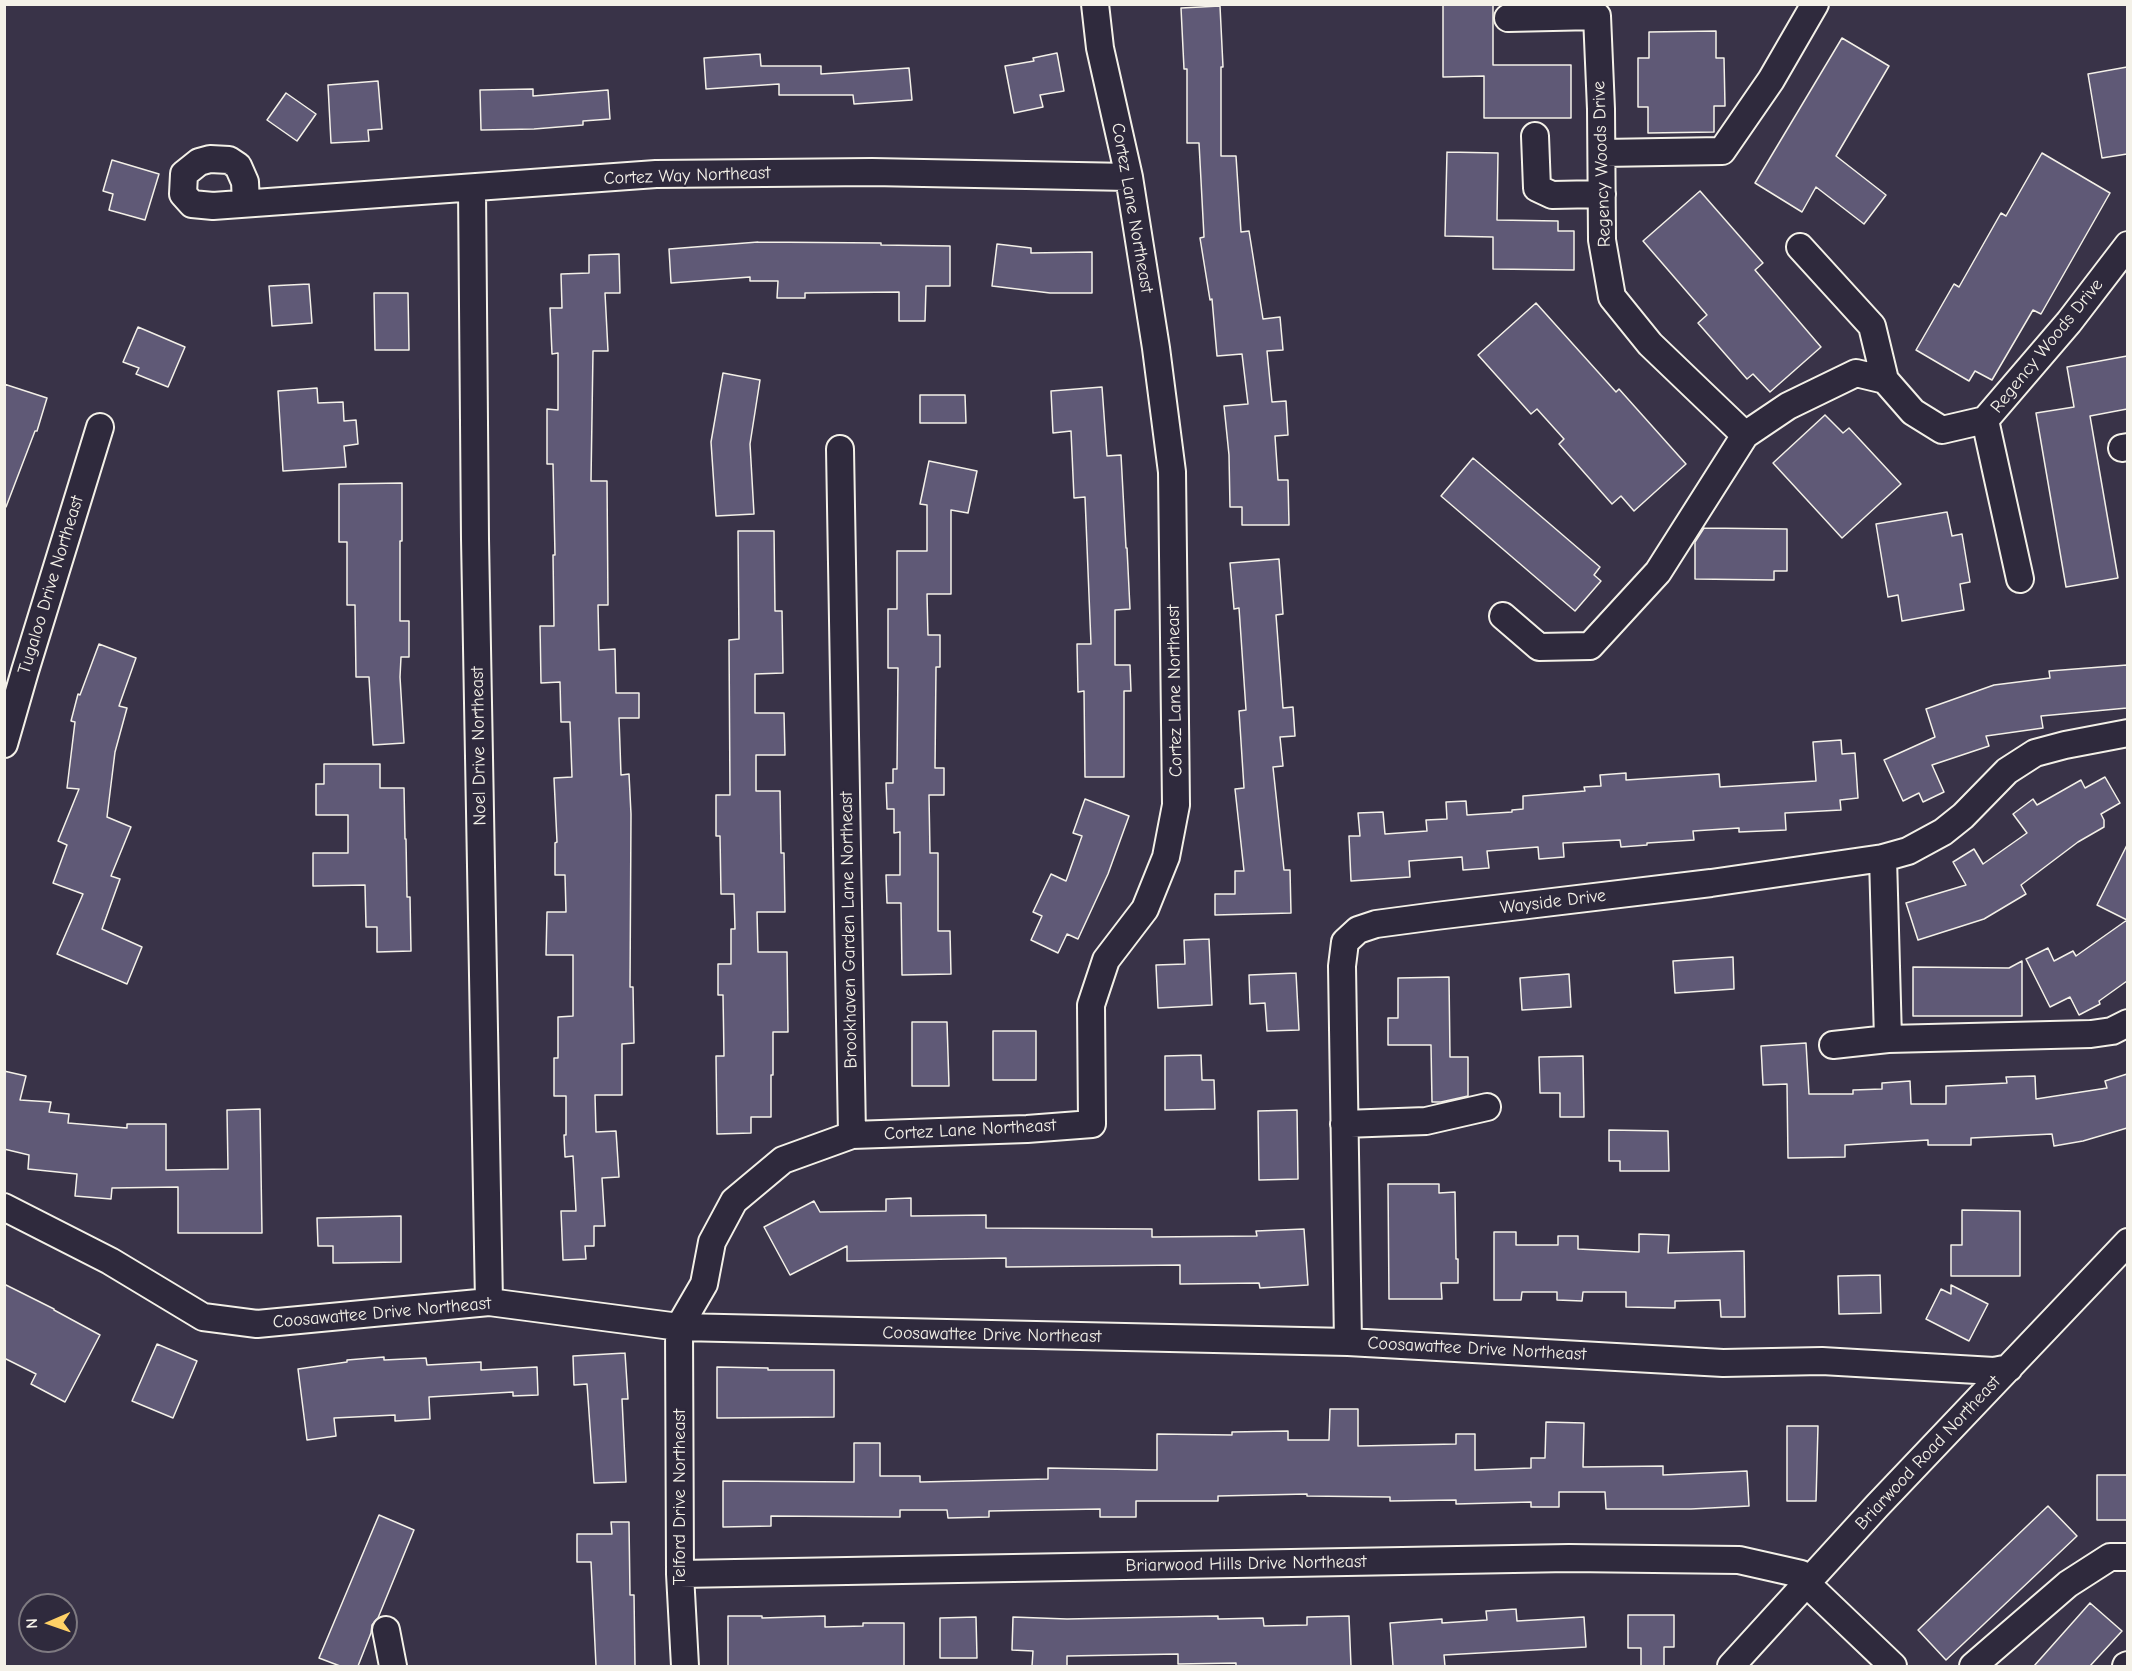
<!DOCTYPE html>
<html>
<head>
<meta charset="utf-8">
<style>
  body { margin:0 }
  #map { position:relative; width:2132px; height:1671px; overflow:hidden; background:#393348; font-family:"Comic Neue",sans-serif }
  canvas { display:block }
  .frame { position:absolute; inset:0; border:6px solid #f4f1e8; pointer-events:none }
  .north { position:absolute; left:18px; top:1593px; width:60px; height:60px; box-sizing:border-box; background:#2f2a3d; border:2px solid #7e7a81; border-radius:50%; rotate:268deg; font-size:16px; font-weight:700; line-height:24px; text-align:center; color:#f4f1e8 }
  .north::after { content:''; display:block; margin:auto; width:21px; height:27px; background:#ffd166; clip-path:polygon(50% 0,100% 100%,50% 72%,0 100%) }
</style>
</head>
<body>
<div id="map">
<canvas width="2132" height="1671"></canvas>
<div class="frame"></div>
<div class="north">N</div>
</div>
<script>
const ctx = document.querySelector('canvas').getContext('2d');
ctx.lineJoin = 'round';
function fillPath(path, color) { ctx.fillStyle = color; ctx.fill(path, 'evenodd'); }
const poly = rows => new Path2D(rows.map(r => 'M' + r).join(''));
function strokePath(path, color, width, dash) { ctx.strokeStyle = color; ctx.lineWidth = width; ctx.lineCap = dash ? 'butt' : 'round'; ctx.setLineDash(dash || []); ctx.stroke(path); }
function label(font, color, halo, rows, align = 'center') {
  ctx.font = font + ' "Comic Neue",sans-serif'; ctx.lineWidth = 4.5; ctx.setLineDash([]); ctx.textBaseline = 'middle'; ctx.strokeStyle = halo; ctx.fillStyle = color; for (const [text, x, y, turn = 0] of rows) {
    ctx.save(); ctx.translate(x, y); ctx.rotate((+turn || 0) * Math.PI / 180); ctx.textAlign = isNaN(turn) ? turn : align; if (halo) ctx.strokeText(text, 0, 0); ctx.fillText(text, 0, 0); ctx.restore();
  }
}
const building = poly([
  [1443,4,1493,4,1493,65,1571,65,1571,118,1484,118,1484,76,1443,77,1443,4],
  [1220,6,1223,67,1221,67,1221,156,1236,156,1241,232,1249,231,1263,319,1280,317,1283,350,1267,351,1272,402,1286,401,1288,435,1275,436,1278,480,1288,480,1289,525,1242,525,1242,507,1230,507,1229,455,1224,406,1248,404,1242,354,1217,356,1212,299,1210,300,1200,238,1204,237,1199,143,1187,143,1187,69,1184,69,1181,8,1220,6],
  [1716,31,1716,58,1724,58,1725,106,1714,106,1714,132,1648,133,1648,107,1638,107,1638,58,1649,58,1649,32,1716,31],
  [1842,38,1889,66,1836,156,1886,195,1864,224,1816,187,1802,212,1755,183,1842,38],
  [1057,53,1064,91,1040,95,1043,107,1014,113,1005,66,1034,61,1033,58,1057,53],
  [760,54,761,66,821,66,821,74,909,68,912,100,854,104,853,95,779,95,779,84,706,89,704,58,760,54],
  [2127,67,2127,154,2102,158,2088,74,2127,67],
  [378,81,382,129,368,130,369,141,331,143,328,85,378,81],
  [533,89,533,96,608,90,610,119,583,121,583,125,534,129,481,130,480,90,533,89],
  [286,93,316,114,297,141,267,120,286,93],
  [1447,152,1498,153,1497,220,1558,221,1558,231,1574,231,1574,270,1493,269,1493,237,1445,236,1447,152],
  [2042,153,2110,193,2041,314,2033,310,1992,380,1975,371,1969,381,1916,350,1954,284,1959,287,2001,213,2006,216,2042,153],
  [112,160,159,174,145,220,109,210,113,194,103,191,112,160],
  [1700,191,1763,263,1755,270,1821,347,1770,392,1753,374,1747,379,1698,323,1707,315,1643,241,1700,191],
  [758,242,881,243,881,245,950,246,950,286,926,286,925,321,899,321,899,292,805,293,805,298,777,298,778,281,750,281,750,277,671,283,669,249,758,242],
  [997,244,1031,248,1031,253,1092,252,1092,293,1050,293,992,286,997,244],
  [619,254,620,293,605,293,608,351,593,351,591,481,607,481,608,605,598,605,599,650,615,649,616,693,639,693,639,718,619,718,621,775,629,774,631,814,630,987,633,987,634,1043,622,1044,622,1095,595,1095,596,1132,616,1131,619,1177,602,1178,605,1226,594,1226,594,1246,585,1246,586,1259,563,1260,561,1211,576,1211,573,1156,565,1157,564,1135,566,1135,566,1096,554,1096,554,1058,558,1058,558,1017,573,1016,573,955,546,955,547,912,566,912,565,875,555,875,555,843,557,842,554,778,572,777,570,722,561,722,560,682,541,683,540,626,554,626,553,555,555,555,553,464,547,464,547,409,558,410,558,353,552,354,550,308,562,308,561,274,589,273,589,255,619,254],
  [309,284,312,323,272,326,269,286,309,284],
  [374,293,408,293,409,350,375,350,374,293],
  [1536,303,1616,392,1619,389,1686,464,1634,511,1621,496,1612,504,1559,444,1564,439,1537,409,1531,414,1478,355,1536,303],
  [138,327,185,347,168,387,136,374,139,368,123,362,138,327],
  [2127,356,2127,409,2090,416,2118,578,2066,587,2036,413,2074,407,2067,367,2127,356],
  [723,373,760,380,750,444,754,514,716,516,711,442,723,373],
  [4,384,47,398,37,431,35,431,6,507,4,507,4,384],
  [1102,387,1107,456,1121,455,1126,548,1127,548,1130,609,1115,610,1115,665,1130,665,1131,691,1124,691,1124,777,1085,777,1084,691,1078,692,1077,644,1091,644,1085,497,1074,498,1071,431,1053,433,1051,391,1102,387],
  [317,388,318,403,343,402,344,421,356,420,358,444,344,446,346,467,283,471,278,391,317,388],
  [920,395,965,395,966,423,920,423,920,395],
  [1825,415,1843,433,1849,428,1901,484,1842,538,1773,463,1825,415],
  [1473,458,1600,567,1594,575,1601,581,1575,611,1441,496,1473,458],
  [929,461,977,471,968,513,951,510,951,594,927,594,928,635,940,635,940,667,936,667,935,768,944,768,944,795,929,795,930,853,938,853,938,931,950,931,951,974,902,975,901,903,887,903,886,875,900,875,900,832,894,833,894,809,887,809,886,783,893,783,893,769,897,769,898,668,888,668,888,609,897,609,897,551,927,551,927,505,920,504,929,461],
  [402,483,402,541,400,541,400,621,409,621,409,657,401,657,400,677,404,743,373,745,369,677,356,677,355,605,347,605,347,542,339,542,339,484,402,483],
  [1947,512,1952,536,1962,534,1970,582,1960,584,1964,610,1902,621,1898,595,1888,597,1876,524,1947,512],
  [1704,528,1787,529,1787,571,1774,571,1774,580,1695,579,1695,542,1704,528],
  [738,531,774,531,775,611,782,611,783,673,755,674,755,713,784,713,785,755,756,755,756,791,780,791,781,853,784,853,785,912,757,912,758,952,787,952,788,1032,773,1032,773,1075,771,1075,771,1117,751,1117,751,1133,717,1134,716,1056,724,1056,723,995,718,995,718,964,731,964,731,929,735,929,734,894,721,894,720,836,716,836,716,795,730,795,729,640,739,639,738,531],
  [1279,559,1283,614,1276,615,1283,708,1293,707,1295,736,1280,737,1283,766,1273,767,1284,870,1290,870,1291,913,1215,915,1215,894,1235,894,1235,871,1244,871,1235,789,1244,788,1239,711,1246,710,1239,608,1234,609,1230,563,1279,559],
  [99,644,136,658,119,706,127,708,115,752,107,817,131,827,111,876,120,879,102,929,142,947,127,984,57,954,83,894,53,883,67,845,58,841,79,789,67,788,75,722,71,721,78,694,80,695,99,644],
  [2127,665,2127,708,2041,716,2043,728,1986,736,1989,746,1932,765,1944,792,1923,802,1919,793,1903,801,1884,760,1935,737,1926,709,1994,685,2050,678,2049,671,2127,665],
  [1841,740,1842,754,1855,753,1858,798,1840,800,1841,810,1785,813,1786,830,1739,832,1739,828,1693,831,1694,840,1647,843,1647,845,1621,847,1620,840,1563,843,1564,857,1539,859,1538,847,1487,851,1489,868,1463,870,1462,857,1409,861,1410,877,1351,881,1349,836,1360,836,1358,813,1383,812,1385,834,1427,831,1426,820,1447,819,1446,802,1466,801,1467,815,1512,812,1512,810,1523,809,1523,796,1585,791,1584,787,1601,786,1600,775,1626,773,1626,780,1719,774,1720,787,1816,781,1813,742,1841,740],
  [324,764,380,764,380,788,404,788,405,839,406,839,407,897,410,897,411,951,377,952,377,927,366,927,365,885,313,886,313,853,348,853,348,815,316,815,316,784,324,784,324,764],
  [2105,777,2120,803,2101,814,2104,820,2104,827,2078,842,2021,885,2026,894,1984,919,1918,940,1906,903,1966,885,1953,862,1974,849,1983,864,2027,833,2013,814,2033,799,2037,805,2081,780,2085,788,2105,777],
  [1085,799,1129,816,1108,874,1078,939,1067,934,1058,953,1031,940,1042,916,1033,912,1051,874,1066,881,1082,836,1073,833,1085,799],
  [2127,845,2127,981,2099,1001,2100,1004,2079,1015,2070,997,2050,1007,2026,959,2048,948,2054,961,2073,951,2076,956,2127,920,2097,905,2127,845],
  [1209,939,1212,1005,1158,1008,1156,965,1185,964,1184,940,1209,939],
  [1733,957,1734,989,1675,993,1673,961,1733,957],
  [2022,961,2022,1016,1913,1016,1913,967,2009,968,2022,961],
  [1296,973,1299,1030,1267,1031,1265,1003,1250,1004,1249,975,1296,973],
  [1569,974,1571,1007,1522,1010,1520,978,1569,974],
  [1449,977,1450,1057,1468,1057,1468,1096,1441,1102,1432,1102,1431,1045,1388,1045,1388,1018,1398,1018,1398,978,1449,977],
  [912,1022,947,1022,949,1086,912,1086,912,1022],
  [993,1031,1036,1031,1036,1080,993,1080,993,1031],
  [1806,1043,1809,1094,1853,1094,1853,1090,1882,1089,1882,1083,1910,1081,1911,1104,1946,1104,1946,1086,2007,1083,2006,1077,2035,1076,2036,1099,2107,1088,2105,1081,2127,1074,2127,1128,2083,1141,2054,1146,2052,1134,1971,1138,1971,1145,1928,1145,1928,1140,1845,1145,1845,1157,1788,1158,1787,1084,1763,1085,1761,1046,1806,1043],
  [1201,1055,1202,1080,1214,1080,1215,1109,1165,1110,1165,1056,1201,1055],
  [1583,1056,1584,1117,1560,1117,1560,1093,1540,1093,1539,1057,1583,1056],
  [4,1071,26,1076,20,1100,51,1102,49,1112,69,1114,68,1123,127,1128,127,1124,166,1124,166,1170,228,1169,227,1110,260,1109,262,1233,178,1233,178,1187,112,1188,111,1199,75,1196,77,1174,28,1169,29,1155,4,1149,4,1071],
  [1297,1110,1298,1179,1259,1180,1258,1111,1297,1110],
  [1609,1130,1668,1131,1669,1171,1620,1171,1620,1161,1609,1161,1609,1130],
  [1388,1184,1439,1184,1439,1193,1455,1192,1456,1259,1458,1259,1458,1283,1441,1283,1442,1299,1389,1299,1388,1184],
  [911,1198,911,1216,986,1215,986,1228,1152,1229,1152,1237,1257,1236,1256,1231,1304,1229,1308,1285,1260,1288,1259,1283,1180,1284,1180,1265,1006,1267,1006,1258,847,1261,847,1246,790,1275,764,1227,814,1201,820,1212,886,1211,886,1199,911,1198],
  [1962,1210,2020,1211,2020,1276,1951,1276,1951,1245,1962,1245,1962,1210],
  [401,1216,401,1262,333,1263,333,1246,318,1246,317,1218,401,1216],
  [1494,1232,1516,1232,1516,1245,1558,1245,1558,1236,1578,1236,1578,1249,1639,1252,1639,1234,1669,1235,1668,1253,1744,1251,1745,1317,1721,1317,1720,1300,1675,1301,1675,1308,1626,1307,1626,1292,1583,1292,1582,1301,1557,1300,1557,1292,1522,1292,1521,1300,1494,1300,1494,1232],
  [1880,1275,1881,1313,1839,1314,1838,1276,1880,1275],
  [4,1284,54,1309,54,1310,100,1335,65,1402,31,1384,36,1374,4,1358,4,1284],
  [1951,1285,1988,1304,1969,1341,1926,1319,1941,1289,1951,1294,1951,1285],
  [157,1344,197,1361,173,1418,132,1401,157,1344],
  [625,1353,628,1399,622,1399,626,1482,594,1483,587,1384,574,1385,573,1356,625,1353],
  [384,1357,384,1360,426,1358,427,1365,481,1362,481,1370,537,1367,538,1395,513,1396,513,1392,429,1397,430,1419,395,1421,395,1415,334,1418,336,1436,307,1440,298,1369,347,1362,347,1360,384,1357],
  [717,1367,768,1368,768,1370,834,1370,834,1417,717,1418,717,1367],
  [1330,1409,1358,1409,1358,1446,1456,1444,1456,1434,1475,1434,1475,1470,1531,1468,1531,1458,1545,1458,1546,1422,1584,1423,1583,1467,1663,1466,1663,1475,1747,1471,1749,1506,1691,1509,1606,1509,1605,1492,1559,1492,1559,1507,1531,1507,1531,1502,1456,1504,1456,1500,1390,1501,1390,1497,1307,1496,1307,1494,1218,1496,1218,1501,1136,1501,1136,1517,1100,1517,1100,1509,989,1511,989,1517,948,1518,947,1510,900,1510,900,1517,771,1516,771,1526,723,1527,723,1481,854,1482,854,1443,880,1443,880,1476,920,1476,920,1482,1048,1479,1048,1468,1157,1470,1157,1434,1232,1435,1232,1432,1288,1431,1288,1440,1329,1440,1330,1409],
  [1787,1426,1818,1426,1816,1501,1787,1501,1787,1426],
  [2097,1475,2127,1475,2127,1520,2097,1520,2097,1475],
  [2048,1506,2077,1536,1946,1660,1918,1630,2048,1506],
  [379,1515,414,1530,378,1618,372,1625,371,1633,358,1666,340,1666,319,1658,379,1515],
  [611,1522,629,1522,630,1595,634,1595,635,1666,596,1666,591,1562,577,1562,577,1534,612,1534,611,1522],
  [2090,1603,2122,1631,2090,1666,2034,1666,2090,1603],
  [1516,1609,1517,1621,1584,1617,1586,1647,1444,1655,1445,1666,1393,1666,1390,1623,1442,1619,1442,1623,1487,1620,1486,1611,1516,1609],
  [1628,1615,1674,1615,1674,1647,1664,1647,1664,1666,1641,1666,1641,1648,1628,1648,1628,1615],
  [728,1616,762,1616,762,1618,825,1616,825,1627,863,1626,863,1623,904,1623,904,1666,728,1666,728,1616],
  [1218,1616,1218,1619,1263,1618,1264,1626,1307,1625,1307,1617,1349,1616,1351,1666,1236,1666,1236,1663,1178,1664,1178,1654,1067,1656,1067,1666,1032,1666,1033,1651,1012,1650,1013,1617,1067,1619,1218,1616],
  [976,1617,977,1658,940,1658,940,1618,976,1617]
]);
const minor = poly([
  [1508,18,1597,16,1601,109,1602,240,1612,297,1650,344,1745,435],
  [1535,136,1537,188,1552,195,1602,194],
  [1602,153,1722,151,1771,80,1815,4],
  [472,189,475,539,489,1302],
  [246,203,245,182,238,166,229,160,210,159,199,162,184,174,183,194,192,204,213,206,656,174,872,172,1129,177],
  [1800,247,1872,326,1885,380],
  [1985,420,2020,579],
  [2122,448,2128,447],
  [840,449,852,1135],
  [1503,616,1539,647,1590,646,1658,572,1745,435,1788,406,1856,373,1885,380,1913,412,1942,430,1985,420,2069,322,2128,245],
  [4,744,25,671,100,427],
  [1883,858,1888,1039],
  [1833,1045,1888,1039,2091,1034,2112,1031,2128,1023],
  [1344,1124,1426,1121,1487,1107],
  [4,1207,110,1261,203,1317,257,1324,489,1302,679,1327,1348,1342,1723,1363,1822,1361,1994,1371,2009,1368],
  [1348,1342,1342,966,1345,942,1358,930,1376,924,1436,916,1711,883,1883,858,1908,851,1943,832,1963,816,2007,771,2035,753,2065,745,2128,733],
  [680,1574,1569,1558,1739,1560,1801,1574,1806,1583,1893,1666],
  [386,1630,393,1666],
  [685,1666,680,1574,679,1327,704,1284,712,1242,734,1201,783,1160,852,1135,1027,1129,1092,1124,1091,1005,1106,960,1145,909,1166,857,1176,805,1172,472,1156,348,1129,177,1100,48,1095,4],
  [1731,1666,1877,1506,2128,1242],
  [1973,1666,2068,1584,2110,1557,2128,1557],
  [2126,1666,2128,1665]
]);
const streetNames = [
  ["Regency Woods Drive",1602,164,-92],
  ["Cortez Way Northeast",687,176,-2],
  ["Cortez Lane Northeast",1132,208,80],
  ["Regency Woods Drive",2047,346,-51],
  ["Tugaloo Drive Northeast",51,585,-73],
  ["Cortez Lane Northeast",1175,691,-91],
  ["Noel Drive Northeast",479,746,-91],
  ["Wayside Drive",1553,902,-7],
  ["Brookhaven Garden Lane Northeast",849,930,-91],
  ["Cortez Lane Northeast",970,1130,-3],
  ["Coosawattee Drive Northeast",382,1313,-5],
  ["Coosawattee Drive Northeast",992,1335,1],
  ["Coosawattee Drive Northeast",1477,1349,3],
  ["Briarwood Road Northeast",1928,1453,-47],
  ["Telford Drive Northeast",680,1497,-90],
  ["Briarwood Hills Drive Northeast",1246,1564,-1]
];
fillPath(building, '#5f5976');
strokePath(building, '#f4f1e8', 1.5);
strokePath(minor, '#f4f1e8', 30);
strokePath(minor, '#2f2a3d', 26);
label('18px', '#f4f1e8', '#2f2a3d', streetNames);
</script>
</body>
</html>
